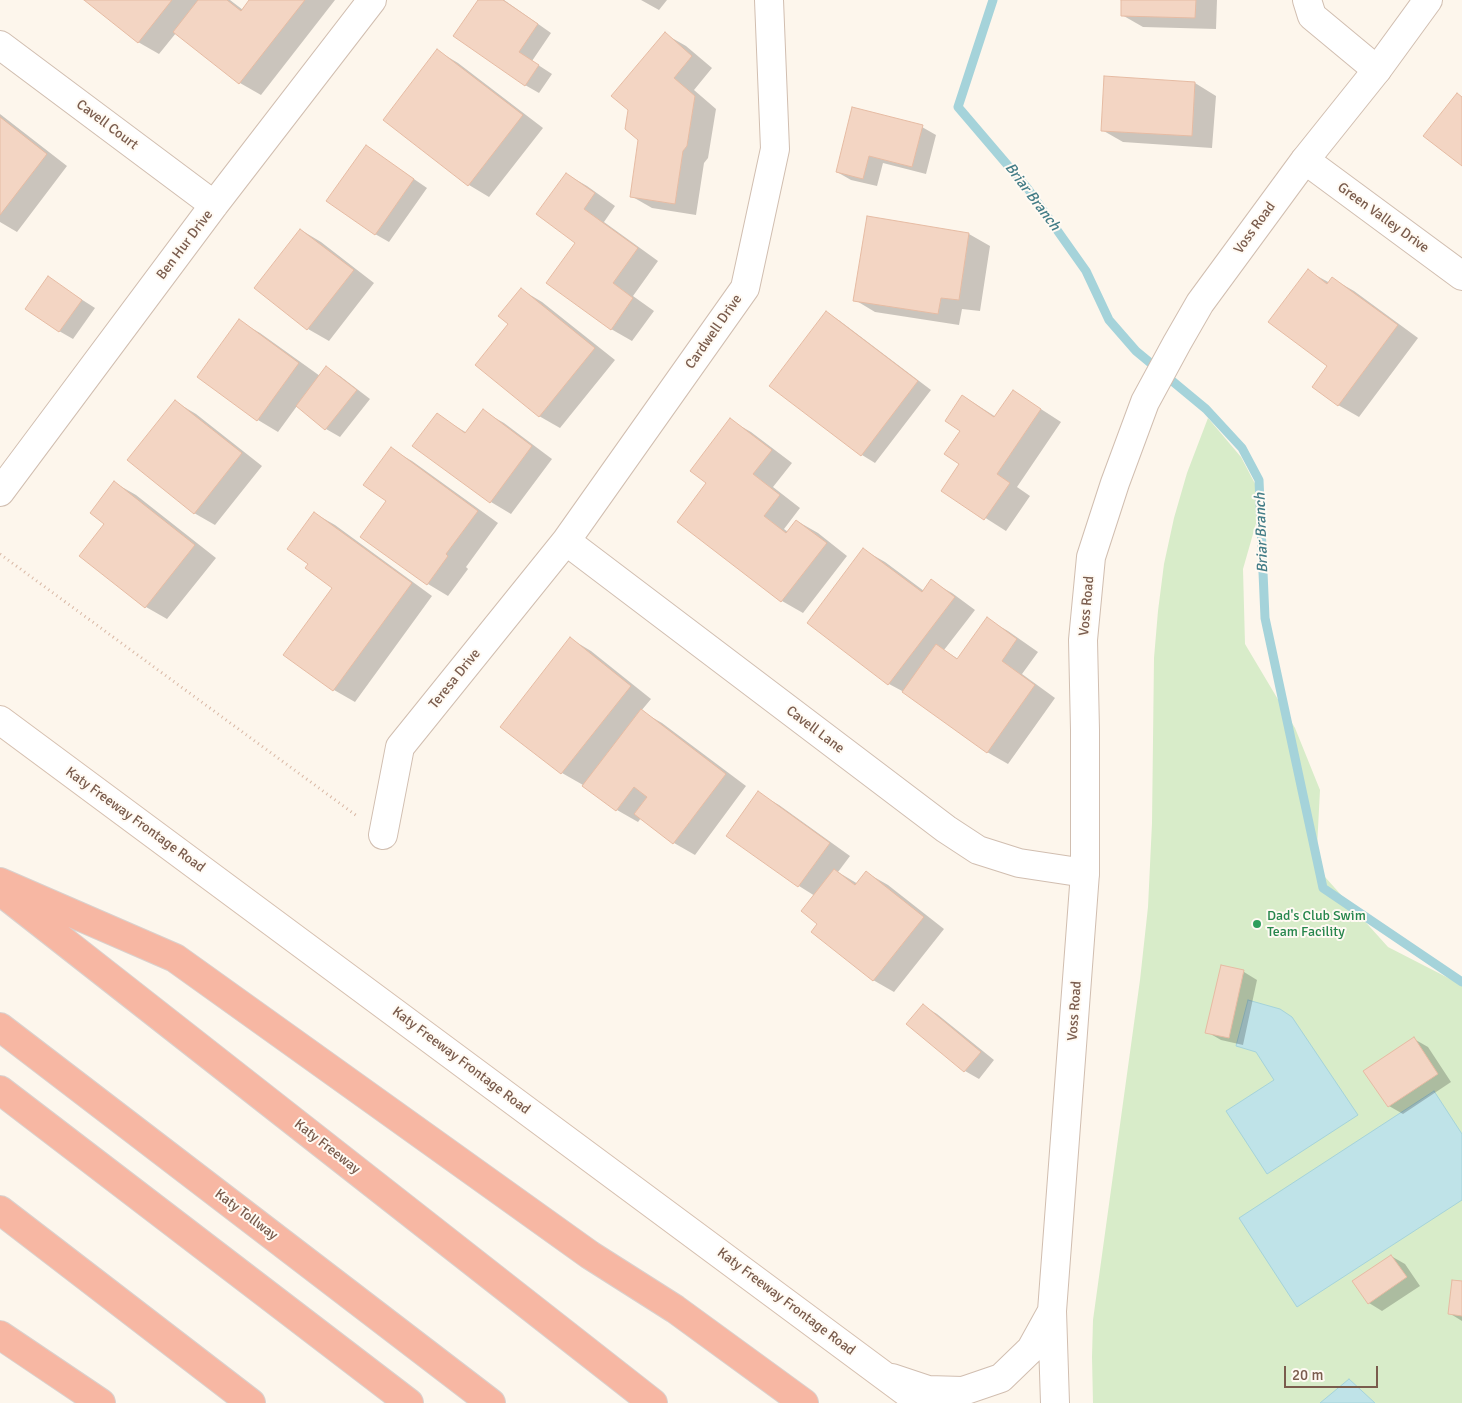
<!DOCTYPE html>
<html>
<head>
<meta charset="utf-8">
<style>
  body { margin:0 }
  #map { position:relative; width:1462px; height:1403px; overflow:hidden; background:#fdf6ec; font-family:Signika,sans-serif }
  canvas { display:block }
  .scale { position:absolute; left:1284px; top:1366px; width:94px; height:22px; box-sizing:border-box; border:2px solid #7a5c4d; border-top:0; padding-left:6px; font-size:15px; line-height:18px; white-space:nowrap; color:#7a5c4d; -webkit-text-stroke:4px #fffaf3; paint-order:stroke }
</style>
</head>
<body>
<div id="map">
<canvas width="1462" height="1403"></canvas>
<div class="scale">20 m</div>
</div>
<script>
const ctx = document.querySelector('canvas').getContext('2d');
ctx.lineJoin = 'round';
function fillPath(path, color) { ctx.fillStyle = color; ctx.fill(path, 'evenodd'); }
const poly = rows => new Path2D(rows.map(r => 'M' + r).join(''));
function strokePath(path, color, width, dash) { ctx.strokeStyle = color; ctx.lineWidth = width; ctx.lineCap = dash ? 'butt' : 'round'; ctx.setLineDash(dash || []); ctx.stroke(path); }
function label(font, color, halo, rows, align = 'center') {
  ctx.font = font + ' Signika,sans-serif'; ctx.lineWidth = 4; ctx.setLineDash([]); ctx.textBaseline = 'middle'; ctx.strokeStyle = halo; ctx.fillStyle = color; for (const [text, x, y, turn = 0] of rows) {
    ctx.save(); ctx.translate(x, y); ctx.rotate((+turn || 0) * Math.PI / 180); ctx.textAlign = isNaN(turn) ? turn : align; if (halo) ctx.strokeText(text, 0, 0); ctx.fillText(text, 0, 0); ctx.restore();
  }
}
const green = poly([
  [1208,418,1241,457,1263,499,1243,569,1245,644,1295,728,1320,790,1316,867,1388,947,1462,985,1462,1403,1093,1403,1092,1357,1093,1320,1140,980,1148,907,1152,823,1154,658,1158,611,1164,564,1174,518,1187,473]
]);
const water = poly([
  [1248,1000,1280,1009,1292,1017,1358,1115,1267,1174,1226,1111,1274,1080,1256,1052,1236,1046,1248,1000],
  [1434,1091,1462,1134,1462,1200,1297,1307,1239,1218,1434,1091],
  [1349,1379,1375,1403,1320,1403,1349,1379]
]);
const shadow = poly([
  [86,0,230,0,243,10,250,0,335,0,261,95,240,83,176,33,159,54,138,42],
  [480,0,504,0,551,33,532,61,552,74,539,93,525,85],
  [641,0,667,0,659,10],
  [1122,0,1217,0,1216,29,1143,27,1122,15],
  [665,34,686,46,712,68,694,90,716,109,708,158,704,163,696,215,652,208,631,196],
  [438,51,458,63,543,128,489,197,469,185],
  [1195,83,1216,96,1212,148,1123,142,1102,130],
  [0,114,67,166,17,232,0,222],
  [922,127,936,135,926,174,883,163,877,186,851,180,837,172],
  [366,146,427,188,389,242,375,234],
  [566,174,587,186,615,206,604,222,658,261,633,296,654,311,632,341,611,329,577,242],
  [301,230,321,242,374,283,329,341,308,329,256,287],
  [969,234,990,246,980,311,962,309,959,325,875,312,855,300],
  [1308,271,1330,283,1333,279,1354,291,1418,338,1359,417,1338,405],
  [48,278,95,308,73,339,59,331],
  [522,290,542,302,615,360,560,428,539,416,510,324],
  [827,313,840,321,931,390,875,463,862,455],
  [239,321,260,333,320,376,326,368,340,376,370,399,340,437,326,429,297,406,278,432,258,420,199,377],
  [1013,391,1061,422,1017,487,1030,496,1006,531,943,491,961,464,963,396,996,417],
  [176,402,196,414,262,466,215,525,194,513],
  [483,411,504,423,552,459,511,514,491,502,414,446,437,415,467,433],
  [730,420,751,432,792,463,773,487,800,508,784,529,788,532,797,521,818,533,847,556,803,613,782,601,678,521,708,483],
  [391,449,412,461,498,523,466,567,468,569,448,596,428,584,387,501],
  [115,483,136,495,216,558,167,619,146,607,81,556,106,524],
  [314,513,335,525,432,596,355,702,334,690,285,655,334,588,310,564],
  [864,550,885,562,924,591,931,581,952,593,975,610,944,650,958,659,987,619,1008,631,1038,652,1022,674,1055,698,1008,764,987,752,904,692,889,684],
  [571,639,591,651,651,699,641,711,662,723,746,786,695,855,674,843,641,818,638,822,617,810,583,785,562,773,502,726],
  [758,793,779,805,850,856,838,872,858,884,867,873,888,885,944,929,894,992,873,980,819,924,815,896,799,886,728,835],
  [1244,972,1257,980,1243,1045,1221,1040,1207,1032],
  [924,1006,937,1014,994,1060,979,1079,965,1071,908,1024],
  [1414,1039,1428,1047,1451,1082,1403,1114,1389,1106],
  [1391,1256,1405,1264,1420,1286,1382,1311,1369,1303],
  [1462,1282,1462,1321,1449,1313]
]);
const stream = poly([
  [993,0,958,107,1028,189,1086,271,1109,320,1136,351,1206,409,1242,448,1259,480,1265,618,1323,888,1462,982]
]);
const building = poly([
  [84,0,172,0,138,43,84,0],
  [198,0,227,0,241,11,249,0,305,0,239,84,173,32,198,0],
  [478,0,503,0,538,24,519,52,539,65,525,86,453,36,478,0],
  [1121,0,1196,0,1195,18,1121,16,1121,0],
  [665,32,692,56,674,78,695,96,687,146,683,151,675,204,630,197,638,140,625,129,628,110,611,96,665,32],
  [437,49,523,115,468,186,383,120,437,49],
  [1104,76,1195,82,1192,136,1101,131,1104,76],
  [1457,93,1462,97,1462,166,1423,136,1457,93],
  [852,107,923,125,912,167,869,156,863,179,836,172,852,107],
  [0,117,47,154,0,215,0,117],
  [366,145,414,179,375,235,326,201,366,145],
  [566,173,595,193,584,209,638,248,613,283,633,298,611,330,546,283,575,243,536,214,566,173],
  [867,216,969,233,959,300,941,298,938,314,853,301,867,216],
  [300,229,354,270,307,330,254,288,300,229],
  [1308,269,1327,284,1332,277,1398,325,1338,406,1312,387,1327,366,1268,322,1308,269],
  [48,276,82,300,59,332,25,309,48,276],
  [521,288,595,348,539,417,475,365,508,324,498,316,521,288],
  [826,311,918,381,861,456,769,386,826,311],
  [239,319,299,363,257,421,197,377,239,319],
  [326,366,357,390,325,430,296,406,326,366],
  [1013,390,1041,409,997,474,1010,483,984,520,941,491,959,464,944,454,960,431,945,421,962,395,994,417,1013,390],
  [175,400,242,453,194,514,127,460,175,400],
  [483,409,532,446,490,503,412,446,437,413,465,433,483,409],
  [730,418,772,450,753,474,780,495,764,516,786,533,796,520,827,543,781,602,677,522,706,483,690,471,730,418],
  [391,447,478,511,446,554,448,556,427,585,360,537,386,501,363,485,391,447],
  [114,481,195,545,145,608,79,556,104,524,90,513,114,481],
  [314,512,412,583,333,691,283,655,332,588,305,568,308,564,287,549,314,512],
  [863,548,922,592,931,579,955,597,888,685,807,623,863,548],
  [987,617,1017,639,1002,661,1035,685,987,753,902,692,936,644,957,659,987,617],
  [570,637,631,686,561,774,500,727,570,637],
  [641,709,726,774,673,844,634,814,647,797,634,787,616,811,582,786,641,709],
  [758,791,830,843,798,887,726,836,758,791],
  [834,869,855,885,866,871,924,917,873,981,811,932,817,924,801,911,834,869],
  [1221,965,1244,970,1229,1038,1205,1033,1221,965],
  [923,1004,981,1052,964,1072,906,1024,923,1004],
  [1414,1037,1438,1074,1388,1107,1363,1071,1414,1037],
  [1391,1255,1407,1277,1368,1304,1352,1281,1391,1255],
  [1452,1280,1462,1281,1462,1316,1448,1314,1452,1280]
]);
const path = poly([
  [0,554,357,816]
]);
const minor = poly([
  [1307,0,1312,16,1377,70],
  [0,45,214,205],
  [1305,160,1462,276],
  [0,492,214,205,372,0],
  [566,541,946,829,978,850,1019,863,1085,873],
  [383,835,400,747,566,541,745,288,775,149,769,0]
]);
const tertiary = poly([
  [892,1378,928,1390,963,1391,1001,1378,1031,1349,1052,1311],
  [1055,1403,1052,1311,1085,873,1085,730,1083,640,1091,557,1115,483,1145,402,1177,343,1200,303,1305,160,1377,70,1428,0]
]);
const secondary = poly([
  [0,720,921,1403]
]);
const motorway = poly([
  [0,882,175,958,590,1255,675,1309,804,1403],
  [5,895,653,1403],
  [0,1027,491,1403],
  [0,1090,409,1403],
  [0,1210,251,1403],
  [0,1335,101,1403]
]);
const markers = [
  [1257,924,5,"#2e9e5b"]
];
const streetNames = [
  ["Cavell Court",107,125,37],
  ["Green Valley Drive",1383,218,36],
  ["Voss Road",1255,228,-54],
  ["Ben Hur Drive",185,245,-53],
  ["Cardwell Drive",714,332,-55],
  ["Voss Road",1087,606,-85],
  ["Teresa Drive",455,679,-51],
  ["Cavell Lane",815,730,37],
  ["Katy Freeway Frontage Road",135,820,36],
  ["Voss Road",1075,1011,-86],
  ["Katy Freeway Frontage Road",461,1061,37],
  ["Katy Freeway",327,1147,38],
  ["Katy Tollway",246,1215,37],
  ["Katy Freeway Frontage Road",786,1302,37]
];
const leisureNames = [
  ["Dad's Club Swim",1267,916],
  ["Team Facility",1267,932]
];
const waterNames = [
  ["Briar Branch",1032,197,53],
  ["Briar Branch",1262,533,-92]
];
fillPath(green, '#d8ecc9');
fillPath(water, '#bfe3e8');
strokePath(water, '#a5d3da', 1);
fillPath(shadow, '#0003');
strokePath(stream, '#a5d3da', 9);
fillPath(building, '#f3d5c3');
strokePath(building, '#e6bba3', 1);
strokePath(minor, '#d1beb0', 30);
strokePath(tertiary, '#d1beb0', 30);
strokePath(secondary, '#d6c0b0', 30);
strokePath(motorway, '#dad1cd', 30);
strokePath(path, '#d9b8a5', 3, [1, 4]);
strokePath(minor, '#fff', 28);
strokePath(tertiary, '#fff', 28);
strokePath(secondary, '#fff', 28);
strokePath(motorway, '#f7b7a3', 28);
for (const [x, y, r, color] of markers) { const dot = new Path2D(); dot.arc(x, y, r, 0, 2 * Math.PI); ctx.fillStyle = color; ctx.fill(dot); strokePath(dot, '#fffaf3', 2); }
label('14px', '#7a5c4d', '#fffaf3', streetNames);
label('14px', '#27864d', '#fffaf3', leisureNames, 'left');
label('italic 15px', '#437c86', '#fffaf3', waterNames);
</script>
</body>
</html>
